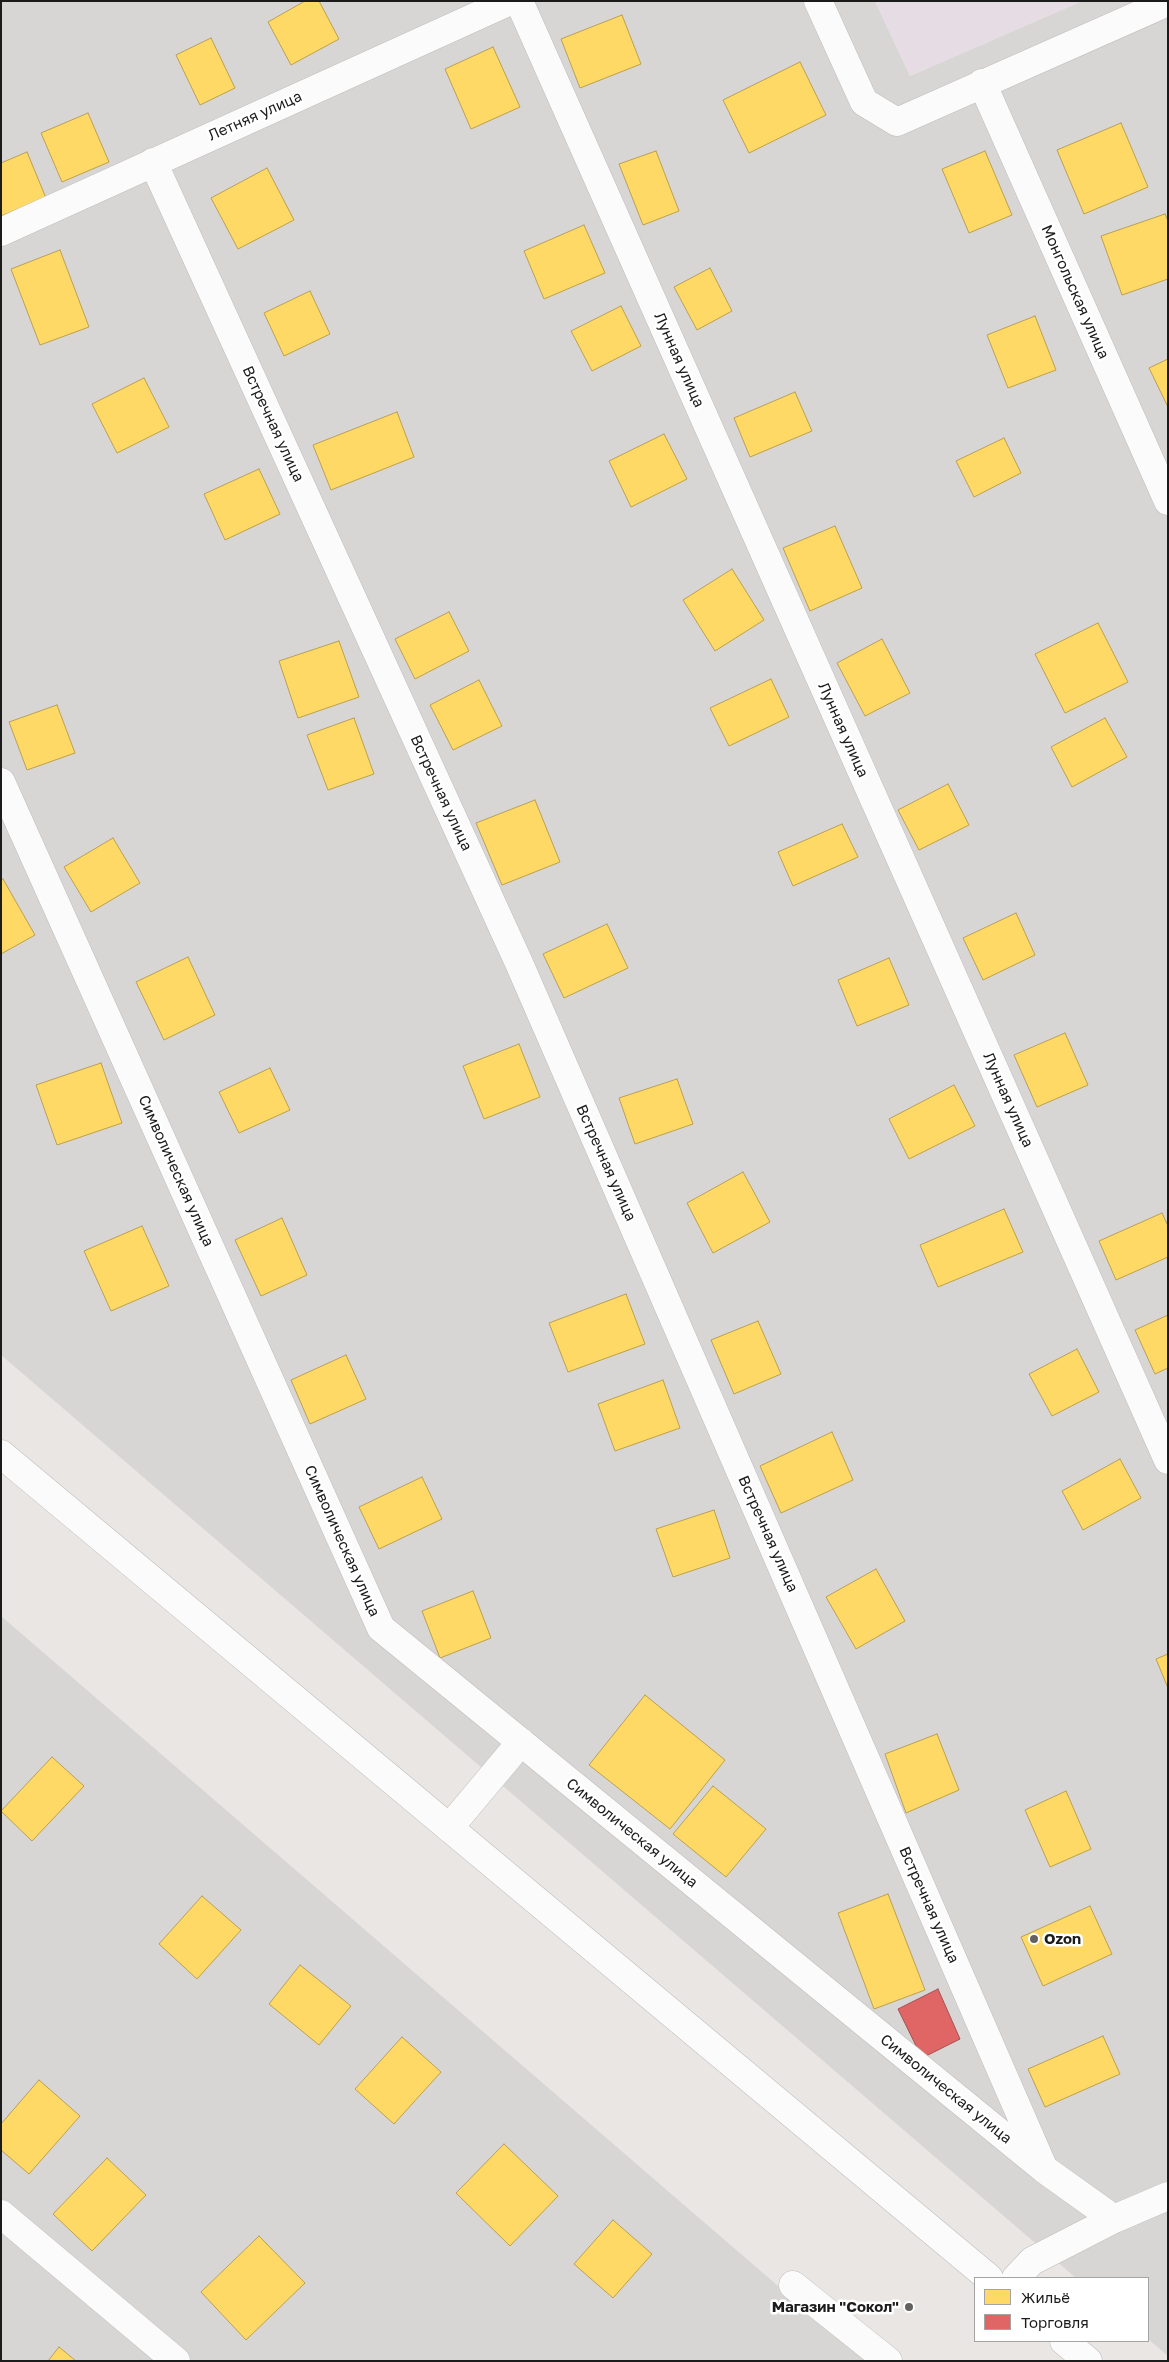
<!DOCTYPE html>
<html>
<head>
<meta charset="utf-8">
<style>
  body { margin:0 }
  #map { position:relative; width:1169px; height:2362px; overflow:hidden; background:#e9e6e3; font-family:"Golos Text",sans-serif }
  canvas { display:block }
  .frame { position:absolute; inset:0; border:2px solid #1b1b1b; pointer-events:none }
  .legend { position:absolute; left:974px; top:2277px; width:175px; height:65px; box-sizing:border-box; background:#fff; border:1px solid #a4a4a4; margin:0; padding:6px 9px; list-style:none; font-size:15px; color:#1b1b1b }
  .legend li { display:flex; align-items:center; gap:10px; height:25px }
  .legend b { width:25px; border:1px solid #a4a4a4 }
</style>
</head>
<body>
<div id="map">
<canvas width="1169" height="2362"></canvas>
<div class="frame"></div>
<ul class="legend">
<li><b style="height:14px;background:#ffd966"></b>Жильё</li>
<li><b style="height:14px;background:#e06666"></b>Торговля</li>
</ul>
</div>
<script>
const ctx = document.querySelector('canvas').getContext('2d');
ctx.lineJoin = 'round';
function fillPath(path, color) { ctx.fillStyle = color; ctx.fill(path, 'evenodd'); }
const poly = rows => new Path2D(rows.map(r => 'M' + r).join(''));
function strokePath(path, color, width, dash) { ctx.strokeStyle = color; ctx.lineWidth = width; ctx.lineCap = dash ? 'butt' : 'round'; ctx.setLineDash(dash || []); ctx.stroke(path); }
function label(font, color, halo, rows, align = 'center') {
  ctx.font = font + ' "Golos Text",sans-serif'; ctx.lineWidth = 5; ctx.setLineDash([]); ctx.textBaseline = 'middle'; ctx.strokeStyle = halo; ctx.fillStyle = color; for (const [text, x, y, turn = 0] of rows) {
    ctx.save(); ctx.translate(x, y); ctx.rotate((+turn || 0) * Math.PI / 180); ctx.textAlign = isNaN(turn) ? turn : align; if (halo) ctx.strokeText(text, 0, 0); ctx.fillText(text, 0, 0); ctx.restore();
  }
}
const residential = poly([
  [1,1,875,1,910,76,1082,1,1168,1,1168,2356,1148,2339,1148,2278,1076,2278,1,1355],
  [1,1616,785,2292,867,2361,1,2361]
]);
const industrial = poly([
  [875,1,1082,1,910,76]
]);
const homes = poly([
  [305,1,319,1,339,39,291,65,268,22,305,1],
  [622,15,641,64,580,88,561,39,622,15],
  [211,38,235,88,200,105,176,55,211,38],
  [493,47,520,107,471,129,445,69,493,47],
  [800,62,826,115,749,153,723,100,800,62],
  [88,113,109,162,62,182,41,133,88,113],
  [1121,123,1148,187,1084,214,1057,150,1121,123],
  [656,151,679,211,643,225,619,164,656,151],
  [985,151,1012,215,969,233,942,169,985,151],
  [27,152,46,198,1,216,1,163,27,152],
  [267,168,294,220,238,249,211,198,267,168],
  [1165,214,1168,221,1168,279,1122,295,1101,236,1165,214],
  [584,225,605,273,544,299,524,251,584,225],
  [60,250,89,327,40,345,11,269,60,250],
  [710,268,732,311,697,330,674,287,710,268],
  [310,291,330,334,284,356,264,313,310,291],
  [621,306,641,346,592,371,571,331,621,306],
  [1035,316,1056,370,1008,388,987,335,1035,316],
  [1168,359,1168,407,1149,368,1168,359],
  [144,378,169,427,117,453,92,404,144,378],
  [795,392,812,431,750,457,734,418,795,392],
  [397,412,414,457,331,490,313,445,397,412],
  [664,434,687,479,631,507,609,461,664,434],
  [1004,438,1021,473,974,497,956,461,1004,438],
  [259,469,280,514,225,540,204,494,259,469],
  [835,526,862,588,810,611,783,548,835,526],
  [732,569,764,620,715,651,683,600,732,569],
  [449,612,469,651,415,679,395,639,449,612],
  [1098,623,1128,682,1065,713,1035,654,1098,623],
  [882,639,910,693,865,716,837,663,882,639],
  [339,641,359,697,298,718,279,661,339,641],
  [771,679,789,717,729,746,710,708,771,679],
  [479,680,502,726,453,750,430,705,479,680],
  [57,705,75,753,27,770,9,722,57,705],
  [354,718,374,774,328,790,307,735,354,718],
  [1105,718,1127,757,1072,787,1051,747,1105,718],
  [948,784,969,825,919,850,898,810,948,784],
  [535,800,560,862,502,885,476,823,535,800],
  [842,824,858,857,793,886,778,852,842,824],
  [113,838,140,883,91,912,64,867,113,838],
  [3,879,35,935,1,954,1,880,3,879],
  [1016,913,1035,955,983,980,963,938,1016,913],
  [607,924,628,968,564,998,543,954,607,924],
  [188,957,215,1015,164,1040,136,982,188,957],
  [889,958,909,1005,857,1026,838,980,889,958],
  [1065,1033,1088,1085,1037,1107,1014,1055,1065,1033],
  [519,1044,540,1097,484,1119,463,1066,519,1044],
  [101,1063,122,1123,57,1145,36,1085,101,1063],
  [270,1068,290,1110,239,1133,219,1092,270,1068],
  [677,1079,693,1124,635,1144,619,1098,677,1079],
  [954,1085,975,1126,909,1159,889,1119,954,1085],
  [743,1172,770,1222,713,1253,687,1203,743,1172],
  [1004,1209,1023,1252,938,1287,920,1245,1004,1209],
  [1162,1213,1168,1226,1168,1257,1116,1280,1099,1241,1162,1213],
  [282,1218,307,1275,261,1296,235,1240,282,1218],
  [142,1226,169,1286,111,1311,84,1251,142,1226],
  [626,1294,645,1344,568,1372,549,1323,626,1294],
  [1168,1315,1168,1368,1155,1374,1135,1330,1168,1315],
  [758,1321,781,1374,734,1394,711,1340,758,1321],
  [1077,1349,1099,1392,1052,1416,1029,1374,1077,1349],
  [346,1355,366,1399,310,1424,291,1380,346,1355],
  [663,1380,680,1428,615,1451,598,1404,663,1380],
  [832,1432,853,1480,781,1513,760,1466,832,1432],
  [1120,1459,1141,1498,1083,1530,1062,1491,1120,1459],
  [422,1477,442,1519,379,1549,359,1507,422,1477],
  [714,1510,730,1558,673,1577,656,1529,714,1510],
  [876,1569,905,1621,856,1649,826,1597,876,1569],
  [473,1591,491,1638,440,1658,422,1611,473,1591],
  [1168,1654,1168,1688,1156,1659,1168,1654],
  [645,1695,725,1760,670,1829,589,1765,645,1695],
  [937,1734,959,1790,906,1813,885,1754,937,1734],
  [52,1757,84,1786,32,1841,1,1811,52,1757],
  [713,1786,766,1829,726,1877,673,1834,713,1786],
  [1066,1791,1091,1849,1050,1867,1025,1810,1066,1791],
  [888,1894,925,1990,874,2009,838,1913,888,1894],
  [202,1896,241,1930,197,1979,159,1944,202,1896],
  [1090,1906,1112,1954,1043,1986,1021,1937,1090,1906],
  [300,1965,351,2006,319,2045,269,2004,300,1965],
  [1103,2036,1120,2074,1045,2107,1028,2069,1103,2036],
  [402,2037,441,2072,394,2124,355,2089,402,2037],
  [39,2080,80,2116,29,2174,1,2150,1,2124,39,2080],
  [504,2144,558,2196,510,2246,456,2193,504,2144],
  [107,2158,146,2195,92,2251,53,2214,107,2158],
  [613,2220,652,2254,613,2298,574,2264,613,2220],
  [259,2236,305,2283,246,2340,201,2292,259,2236],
  [59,2347,76,2361,48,2361,59,2347]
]);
const shops = poly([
  [938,1989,960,2039,922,2058,898,2009,938,1989]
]);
const minor = poly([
  [519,1,1168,1460],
  [818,1,864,102,897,122,1168,2],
  [982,83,1168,501],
  [153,162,519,963,1044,2169],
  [1,232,510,1],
  [1,782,381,1628,1044,2169,1114,2219,1168,2196],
  [1,1454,989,2278],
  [449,1828,521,1742],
  [1,2214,176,2361],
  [1016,2278,1032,2261,1114,2219],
  [793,2285,888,2361],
  [1064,2341,1088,2361]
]);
const markers = [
  [1034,1939,5,"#636261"],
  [909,2307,5,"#636261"]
];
const streetNames = [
  ["Летняя улица",255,116,-24],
  ["Монгольская улица",1075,292,66],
  ["Лунная улица",679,360,66],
  ["Встречная улица",273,424,65],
  ["Лунная улица",843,730,66],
  ["Встречная улица",441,793,65],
  ["Лунная улица",1008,1100,66],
  ["Встречная улица",606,1163,66],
  ["Символическая улица",176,1171,66],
  ["Встречная улица",768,1534,66],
  ["Символическая улица",342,1541,66],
  ["Символическая улица",632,1833,39],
  ["Встречная улица",929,1905,66],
  ["Символическая улица",946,2089,39]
];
const poiNames = [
  ["Ozon",1044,1939],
  ["Магазин \"Сокол\"",899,2307,"right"]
];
fillPath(residential, '#d8d6d5');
fillPath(industrial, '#e6dce3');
fillPath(homes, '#ffd966');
strokePath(homes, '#bba050', 1);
fillPath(shops, '#e06666');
strokePath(shops, '#a55050', 1);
strokePath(minor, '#bfbdbc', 29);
strokePath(minor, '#fcfbfb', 28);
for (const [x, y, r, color] of markers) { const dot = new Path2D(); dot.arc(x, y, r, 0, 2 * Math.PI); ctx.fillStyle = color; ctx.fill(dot); strokePath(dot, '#fff', 2); }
label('15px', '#1b1b1b', '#fff', streetNames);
label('bold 15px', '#1b1b1b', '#fff', poiNames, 'left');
</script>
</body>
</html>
